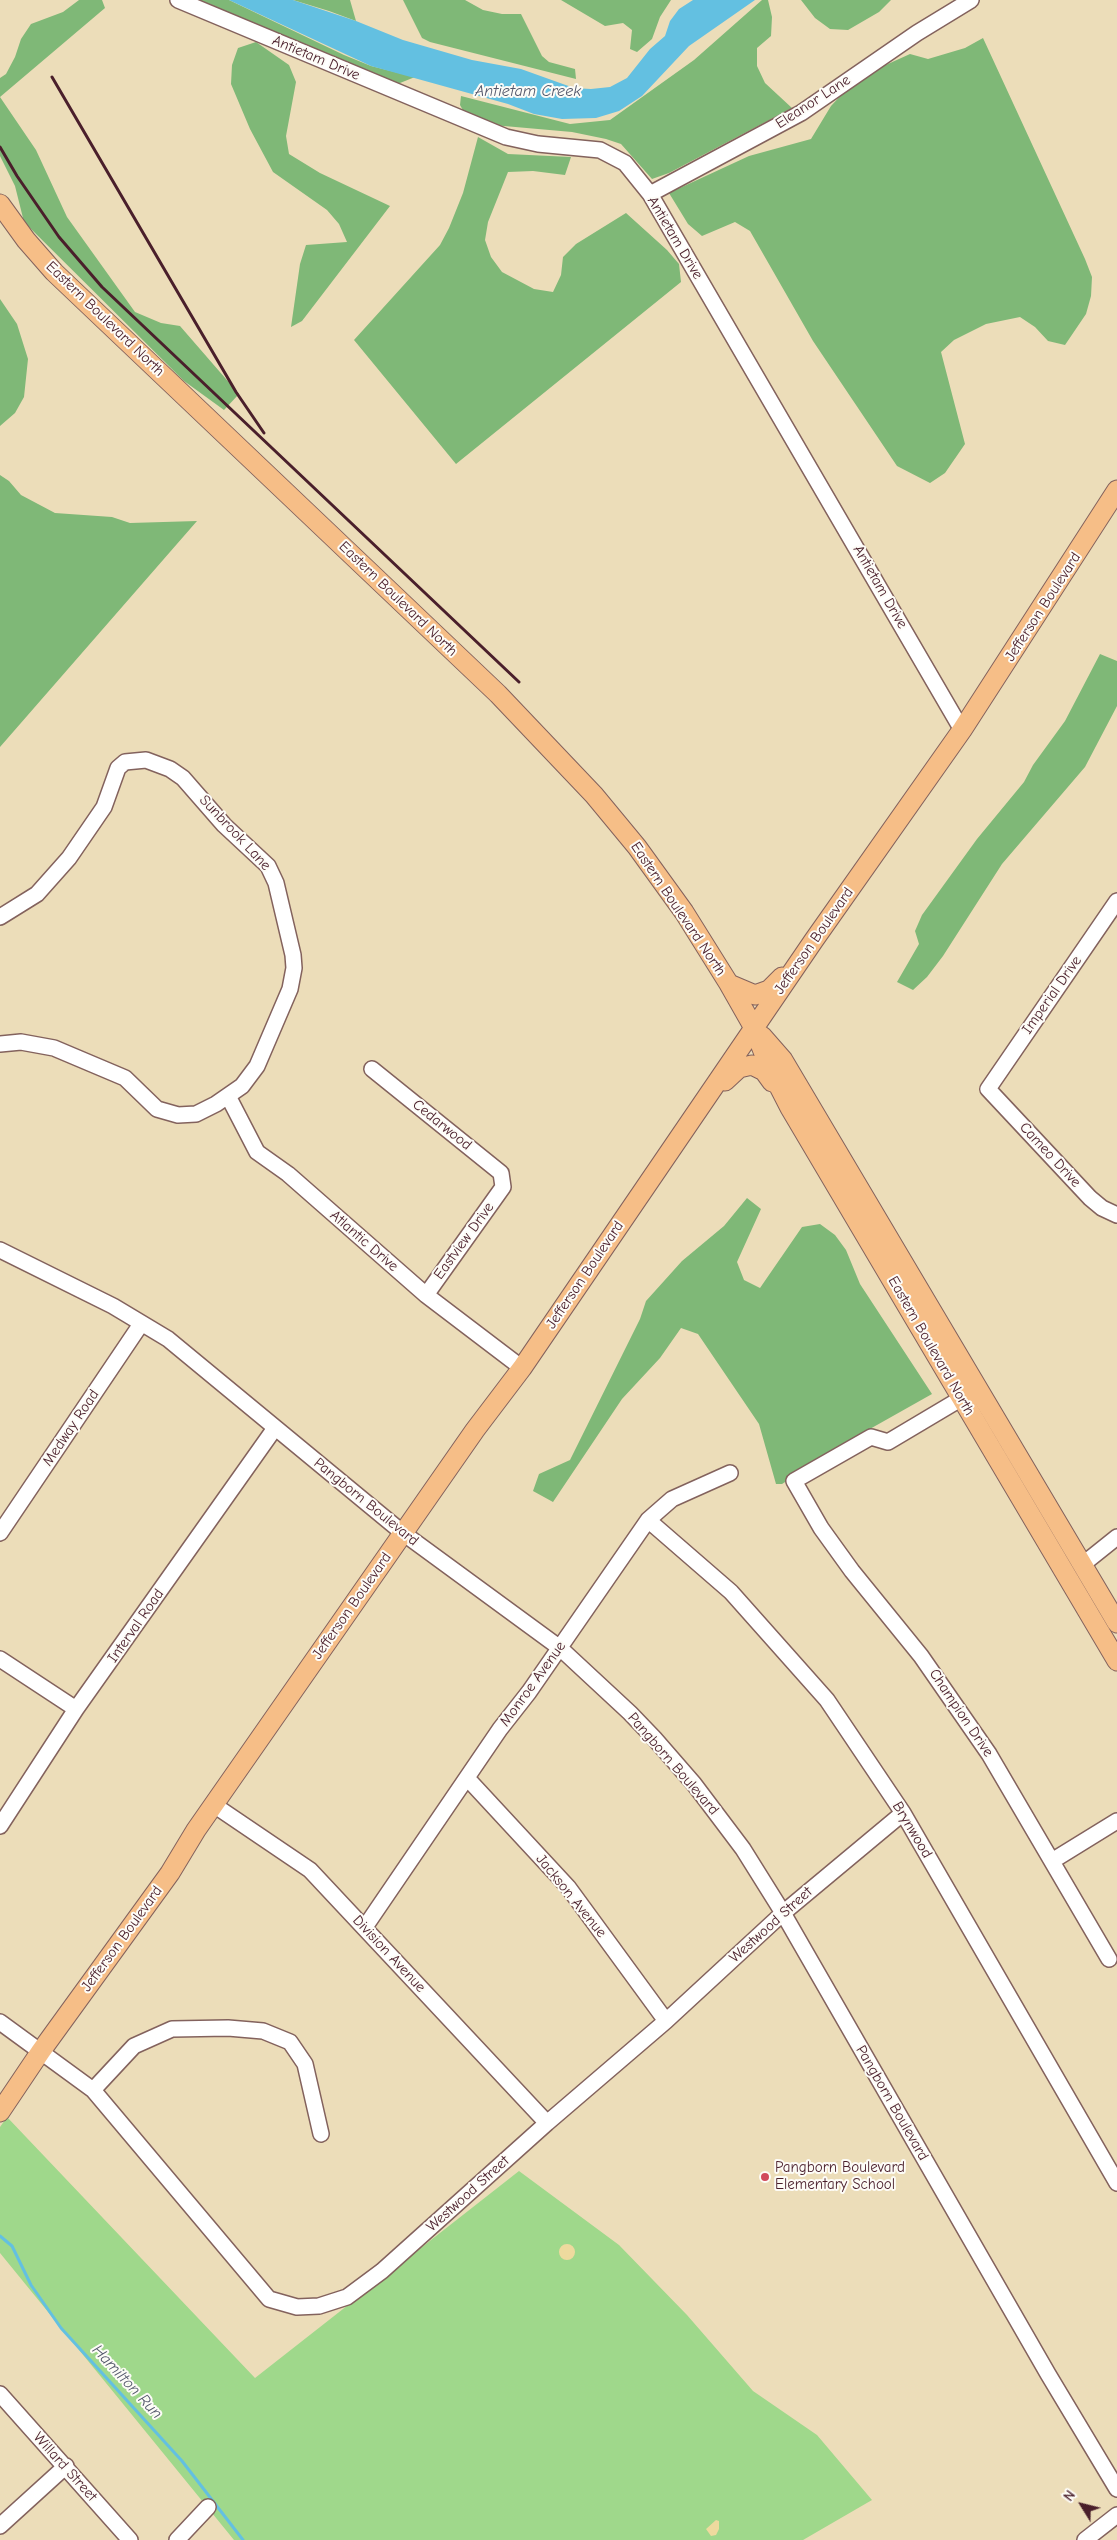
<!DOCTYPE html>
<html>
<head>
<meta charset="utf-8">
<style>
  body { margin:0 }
  #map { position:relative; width:1117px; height:2540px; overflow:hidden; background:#ecddb9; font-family:"Comic Neue",sans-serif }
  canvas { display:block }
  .north { position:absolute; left:1057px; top:2480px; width:50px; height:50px; -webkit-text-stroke:4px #fdfcf7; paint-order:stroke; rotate:306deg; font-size:14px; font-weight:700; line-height:20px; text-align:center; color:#4a1f2b }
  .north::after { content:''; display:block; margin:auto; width:18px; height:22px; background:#4a1f2b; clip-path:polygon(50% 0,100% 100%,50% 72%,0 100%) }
</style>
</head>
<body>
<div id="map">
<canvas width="1117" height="2540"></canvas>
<div class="north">N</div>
</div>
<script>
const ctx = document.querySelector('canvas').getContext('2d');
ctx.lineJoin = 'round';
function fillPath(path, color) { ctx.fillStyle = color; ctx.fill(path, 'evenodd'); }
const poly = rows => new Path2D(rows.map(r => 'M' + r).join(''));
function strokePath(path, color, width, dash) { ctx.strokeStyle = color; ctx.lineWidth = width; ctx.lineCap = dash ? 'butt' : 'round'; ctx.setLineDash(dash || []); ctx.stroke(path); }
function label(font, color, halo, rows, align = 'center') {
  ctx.font = font + ' "Comic Neue",sans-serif'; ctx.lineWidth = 4; ctx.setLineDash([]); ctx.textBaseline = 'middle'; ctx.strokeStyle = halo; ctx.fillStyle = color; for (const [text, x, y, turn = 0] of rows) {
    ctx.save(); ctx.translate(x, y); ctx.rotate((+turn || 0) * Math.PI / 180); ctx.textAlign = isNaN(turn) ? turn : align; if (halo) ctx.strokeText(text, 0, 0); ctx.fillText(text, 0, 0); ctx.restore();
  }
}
const green = poly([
  [7,2117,255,2378,519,2171,619,2245,687,2315,753,2391,817,2435,872,2500,803,2540,234,2540,0,2253,0,2127]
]);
const forest = poly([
  [79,0,102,0,105,8,0,97,36,150,67,217,135,312,161,323,180,326,239,394,224,410,184,381,24,222,15,186,0,156,0,78,6,74,15,57,21,39,31,24,63,12],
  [190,0,229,0,344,55,371,66,415,77,395,85],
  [293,0,350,0,356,21,329,11],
  [403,0,465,0,483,10,502,14,521,14,542,56,549,62,575,69,576,79,430,42,422,38],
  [561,0,671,0,660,17,652,39,637,52,630,49,632,30,623,23,605,26],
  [762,0,768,0,772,17,771,36,757,48,757,66,765,83,792,108,669,173,652,179,621,144,606,139,572,132,470,123,460,105,461,96,570,124,610,120,694,60],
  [801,0,891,0,879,12,848,30,830,29,815,18],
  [983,38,1085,259,1092,277,1091,296,1086,314,1065,345,1048,341,1035,327,1020,317,986,324,954,340,941,352,965,444,945,473,930,483,897,466,813,341,750,231,735,222,702,236,688,224,669,193,749,156,811,139,831,106,857,78,910,54,928,59,965,48],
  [256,42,289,65,296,82,286,136,289,154,320,173,390,206,302,321,291,327,300,264,306,245,347,242,339,224,327,210,273,172,250,129,231,84,232,65,238,48],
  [478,137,508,154,571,157,565,175,533,171,508,172,488,222,485,240,491,257,502,272,534,289,553,292,561,275,563,257,576,244,626,213,667,250,679,264,681,282,456,464,354,340,440,245,449,228,463,193],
  [0,299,17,324,28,359,24,397,15,413,0,426],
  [0,475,9,481,21,495,55,513,112,517,130,523,197,521,0,747],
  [1100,654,1117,661,1117,706,1085,767,1002,864,943,956,927,977,913,990,897,982,919,944,915,931,922,915,977,839,1024,782,1033,765,1065,721],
  [747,1198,761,1209,737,1262,744,1280,760,1288,802,1227,820,1224,835,1235,846,1250,860,1284,932,1394,845,1443,782,1484,776,1484,759,1424,698,1334,681,1328,660,1358,622,1399,553,1502,533,1491,539,1474,570,1460,640,1319,646,1301,682,1261,724,1226]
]);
const sand = poly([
  '559 2252a8 8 0 1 1 16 0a8 8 0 1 1-16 0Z',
  [716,2520,719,2521,719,2529,716,2535,711,2536,706,2529]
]);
const water = poly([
  [229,0,293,0,356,21,403,40,472,60,521,69,574,88,591,89,610,87,627,78,650,49,665,36,670,21,679,9,693,0,755,0,689,46,642,96,619,111,596,118,562,119,534,114,508,104,371,66]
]);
const stream = poly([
  [0,2236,12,2246,31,2285,61,2328,182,2461,243,2540]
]);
const minor = poly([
  [178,0,506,137,538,144,600,150,625,163,650,194,962,730],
  [650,194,801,113,917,33,971,0],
  [1117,901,988,1089,1090,1198,1102,1208,1117,1215],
  [0,917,37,894,69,858,104,807,118,768,125,762,146,760,170,769,183,778,224,825,268,866,276,883,293,955,294,968,290,989,257,1066,242,1086,216,1104,196,1114,178,1115,157,1109,125,1078,54,1048,21,1042,0,1044],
  [372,1069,501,1173,503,1187,426,1295],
  [228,1096,257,1152,288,1174,426,1295,522,1368],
  [0,1250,113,1306,168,1339,403,1533,560,1648,630,1713,654,1738,694,1784,743,1849,783,1913,1048,2374,1117,2489],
  [962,1398,888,1442,871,1437,794,1481,821,1528,852,1571,921,1656,989,1754,1109,1959],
  [648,1520,731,1592,827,1700,903,1813,1117,2183],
  [0,1533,141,1324],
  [1082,1565,1117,1537],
  [0,1659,76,1709],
  [467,1778,568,1887,666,2021],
  [214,1805,310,1870,547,2123],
  [0,1826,76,1709,275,1428],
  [1052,1861,1117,1821],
  [365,1927,500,1729,529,1692,648,1520,672,1499,730,1473],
  [0,2022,93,2090,269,2299,297,2307,319,2306,347,2297,382,2271,547,2123,666,2021,783,1913,903,1813],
  [93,2090,134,2046,172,2029,228,2028,263,2031,290,2042,305,2064,321,2134],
  [0,2394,130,2540],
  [0,2526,66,2466],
  [177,2540,208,2507],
  [1085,2540,1117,2515]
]);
const major = poly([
  [0,204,26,240,54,272,498,694,594,795,637,847,684,912,729,984,754,1028,770,1069,790,1108,1117,1661],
  [729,984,755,995,769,990,782,977],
  [762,1036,783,1060,1117,1623],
  [725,1081,739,1068,752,1065,764,1071,772,1082],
  [0,2112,41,2051,170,1873,196,1830,475,1430,522,1368,814,940,962,730,1117,490]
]);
const rail = poly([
  [52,77,236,392,264,433],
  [0,147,17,176,59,237,102,287,519,682]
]);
const markers = [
  [765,2177,5,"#d1495b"]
];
const streetNames = [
  ["Antietam Drive",316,58,23],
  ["Eleanor Lane",813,102,-33],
  ["Antietam Drive",675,238,59],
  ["Eastern Boulevard North",105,319,44],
  ["Antietam Drive",880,587,60],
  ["Eastern Boulevard North",398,599,44],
  ["Jefferson Boulevard",1043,607,-57],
  ["Sunbrook Lane",235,833,47],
  ["Eastern Boulevard North",678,909,56],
  ["Jefferson Boulevard",814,941,-55],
  ["Imperial Drive",1052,995,-55],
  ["Cedarwood",442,1125,39],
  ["Cameo Drive",1050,1155,47],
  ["Atlantic Drive",364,1241,41],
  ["Eastview Drive",464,1241,-54],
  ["Jefferson Boulevard",585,1275,-56],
  ["Eastern Boulevard North",931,1346,60],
  ["Medway Road",71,1428,-56],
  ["Pangborn Boulevard",366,1502,39],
  ["Jefferson Boulevard",352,1606,-55],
  ["Interval Road",136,1626,-55],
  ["Monroe Avenue",533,1684,-54],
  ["Champion Drive",961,1713,56],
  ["Pangborn Boulevard",673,1764,49],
  ["Brynwood",912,1830,59],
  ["Jackson Avenue",571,1896,51],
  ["Westwood Street",771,1925,-42],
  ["Jefferson Boulevard",122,1939,-54],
  ["Division Avenue",389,1954,47],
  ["Pangborn Boulevard",892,2103,60],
  ["Westwood Street",468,2194,-42],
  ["Willard Street",65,2467,48]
];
const poiNames = [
  ["Pangborn Boulevard",775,2168],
  ["Elementary School",775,2185]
];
const waterNames = [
  ["Antietam Creek",528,91],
  ["Hamilton Run",127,2382,47]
];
fillPath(green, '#9fd88b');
fillPath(forest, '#7fb877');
fillPath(sand, '#eeda9e');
fillPath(water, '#63c0e1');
strokePath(stream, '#63c0e1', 3);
strokePath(minor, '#83625d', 18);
strokePath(major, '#83625d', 21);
strokePath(minor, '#fff', 15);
strokePath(major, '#f6be87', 19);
strokePath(rail, '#4a1f2b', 3);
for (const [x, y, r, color] of markers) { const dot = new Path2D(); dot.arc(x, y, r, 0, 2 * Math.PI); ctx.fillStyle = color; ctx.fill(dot); strokePath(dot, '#fdfcf7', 2); }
label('15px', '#4a1f2b', '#fdfcf7', streetNames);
label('15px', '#4a1f2b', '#fdfcf7', poiNames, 'left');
label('italic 16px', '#53576b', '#fdfcf7', waterNames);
</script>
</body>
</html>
